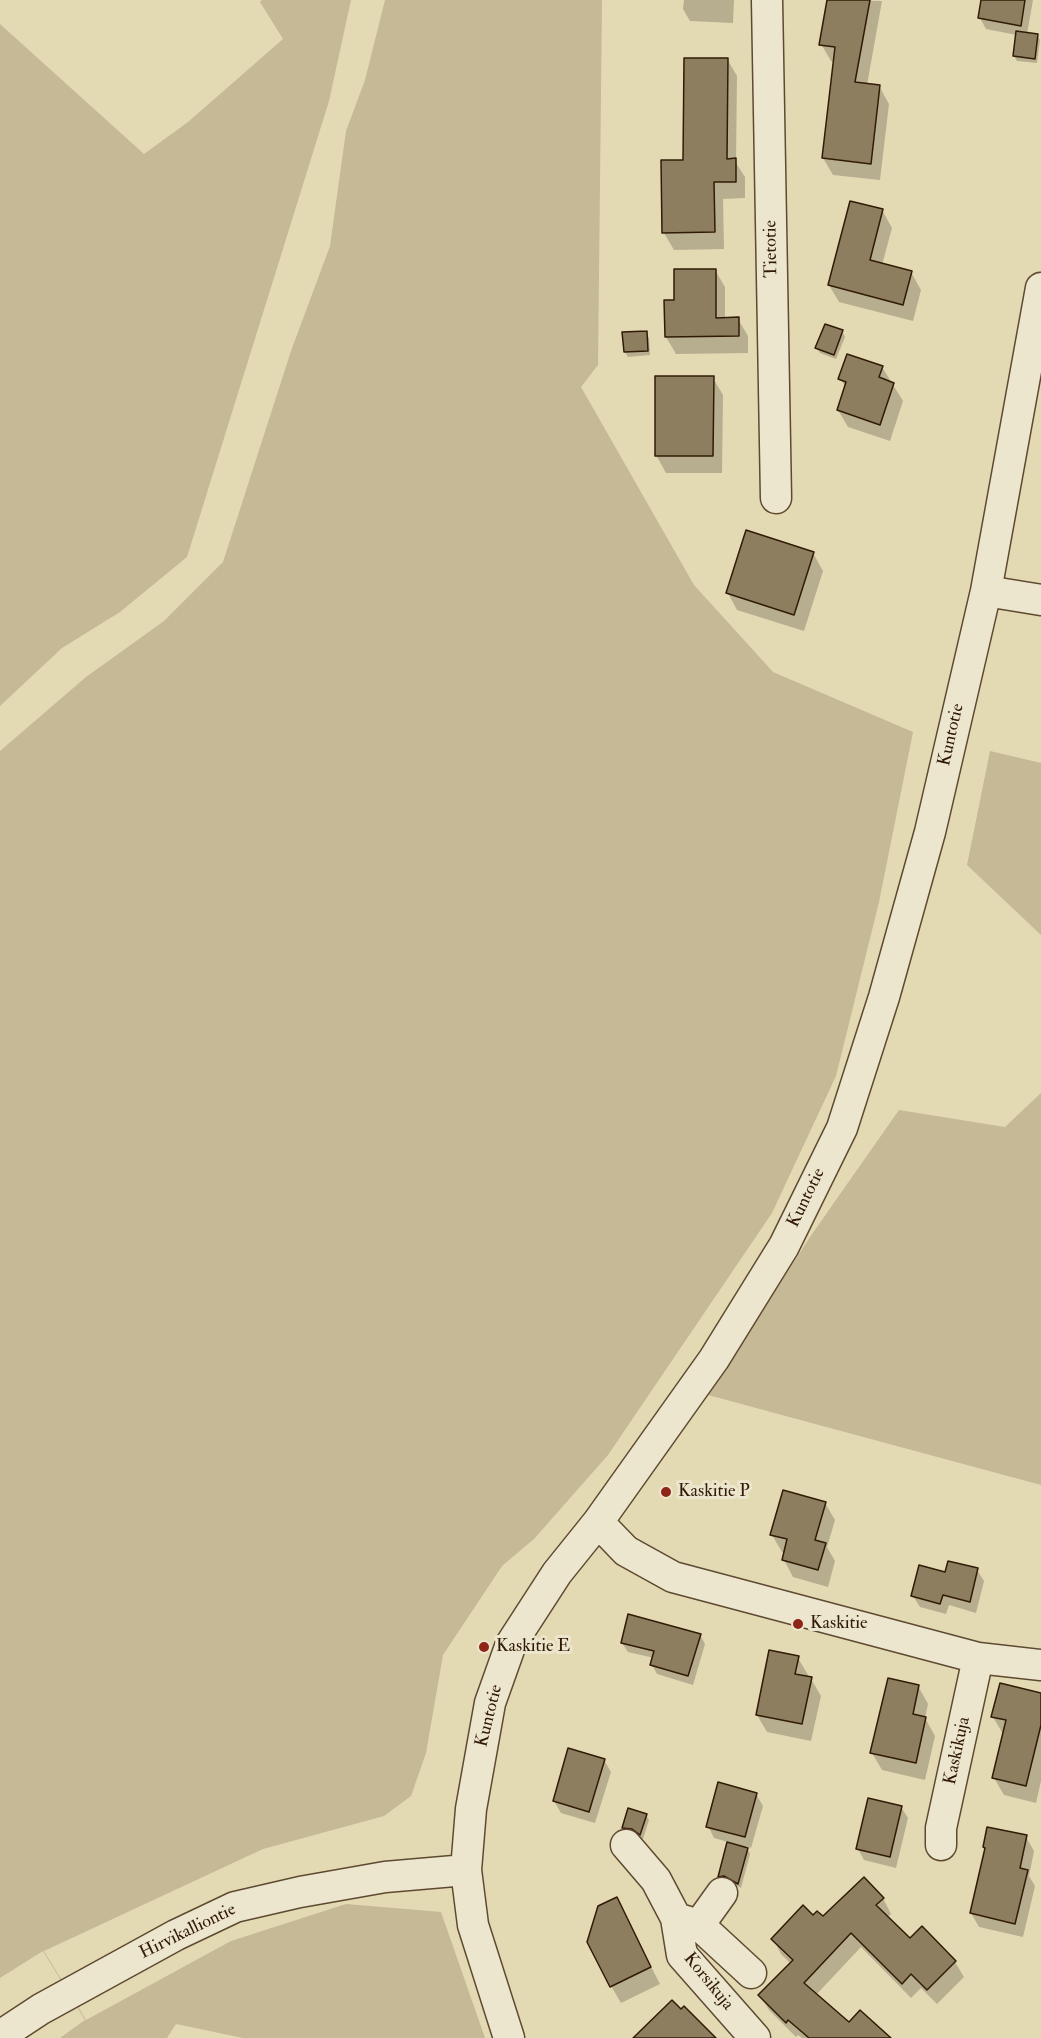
<!DOCTYPE html>
<html>
<head>
<meta charset="utf-8">
<style>
  body { margin:0 }
  canvas { display:block; background:#e3d9b3 }
</style>
</head>
<body>
<canvas width="1041" height="2038"></canvas>
<script>
const ctx = document.querySelector('canvas').getContext('2d');
ctx.lineJoin = 'round';
function fillPath(path, color) { ctx.fillStyle = color; ctx.fill(path, 'evenodd'); }
const poly = rows => new Path2D(rows.map(r => 'M' + r).join(''));
function strokePath(path, color, width, dash) { ctx.strokeStyle = color; ctx.lineWidth = width; ctx.lineCap = dash ? 'butt' : 'round'; ctx.setLineDash(dash || []); ctx.stroke(path); }
function label(font, color, halo, rows, align = 'center') {
  ctx.font = font + ' "IM FELL Double Pica",serif'; ctx.lineWidth = 6; ctx.setLineDash([]); ctx.textBaseline = 'middle'; ctx.strokeStyle = halo; ctx.fillStyle = color; for (const [text, x, y, turn = 0] of rows) {
    ctx.save(); ctx.translate(x, y); ctx.rotate((+turn || 0) * Math.PI / 180); ctx.textAlign = isNaN(turn) ? turn : align; if (halo) ctx.strokeText(text, 0, 0); ctx.fillText(text, 0, 0); ctx.restore();
  }
}
const green = poly([
  [262,0,351,0,329,101,187,557,120,612,62,648,0,706,0,24,144,154,188,122,283,39,260,2],
  [385,0,602,0,598,365,581,387,694,585,773,672,913,732,879,902,836,1076,772,1213,608,1455,534,1539,502,1566,443,1655,426,1753,411,1796,384,1816,263,1849,44,1951,86,2020,231,1941,346,1904,441,1912,485,2038,243,2038,176,2024,167,2038,60,2038,85,2020,43,1951,0,1978,0,751,86,677,164,621,223,562,291,351,330,246,346,131,365,80],
  [990,751,1041,763,1041,935,967,865],
  [1041,1093,1041,1485,708,1395,810,1237,899,1110,1005,1127]
]);
const shadow = poly([
  [684,0,734,0,733,23,690,21,683,9],
  [829,0,882,1,867,85,879,86,889,104,880,180,833,175,823,158,835,62,831,61,821,44],
  [983,0,1033,0,1027,34,1037,35,1040,40,1037,63,1017,61,1014,56,1017,35,986,29,980,18],
  [727,59,737,76,736,163,745,177,745,198,723,199,724,249,674,250,664,233,685,161],
  [882,210,892,228,882,265,911,272,921,290,913,321,839,302,829,285],
  [715,270,725,287,725,319,738,319,748,336,748,353,676,354,666,337,666,302,676,302],
  [842,331,845,337,836,359,820,353,817,348],
  [646,333,649,338,650,355,628,357,625,352],
  [882,367,903,401,890,441,848,427,838,410,846,388,840,378],
  [713,378,723,395,722,473,666,473,656,455],
  [813,553,823,571,804,631,737,610,728,593],
  [825,1503,835,1520,827,1547,835,1561,828,1587,793,1577,784,1560,785,1553,782,1552,772,1535],
  [977,1570,984,1581,976,1613,949,1605,946,1614,920,1607,913,1596,946,1573],
  [700,1635,705,1644,693,1685,657,1674,652,1665,654,1658,628,1652,622,1643],
  [798,1658,808,1675,807,1678,811,1679,821,1696,811,1741,767,1732,757,1715],
  [918,1686,928,1704,925,1718,935,1736,925,1780,882,1770,872,1753],
  [1041,1695,1041,1781,1036,1803,1004,1795,994,1778,1003,1734,993,1717],
  [604,1760,611,1772,595,1823,561,1813,554,1801],
  [756,1794,763,1806,751,1848,746,1846,750,1854,741,1888,728,1881,722,1881,719,1877,728,1842,714,1838,708,1826],
  [901,1807,908,1818,896,1868,864,1860,858,1849],
  [646,1815,649,1820,643,1839,636,1834,627,1833,624,1828],
  [1026,1837,1034,1851,1029,1876,1035,1886,1023,1937,979,1927,971,1913,986,1850,984,1847],
  [883,1898,891,1914,887,1918,910,1940,922,1928,955,1962,964,1977,937,2004,921,1988,911,1998,861,1947,816,1995,849,2024,889,2038,802,2038,798,2035,796,2037,769,2010,760,1995,791,1964,781,1954,773,1939,813,1917,823,1918],
  [616,1899,660,1984,621,2003,611,1986]
]);
const building = poly([
  [827,0,870,0,855,82,880,85,871,164,822,158,835,47,819,45,827,0],
  [981,0,1025,0,1021,26,978,18,981,0],
  [1016,31,1038,34,1035,59,1013,56,1016,31],
  [684,58,728,58,727,159,736,158,736,182,714,182,715,232,662,233,661,160,683,160,684,58],
  [850,201,883,209,870,260,912,271,903,305,828,285,850,201],
  [674,269,716,269,716,318,739,317,739,336,665,337,664,300,674,300,674,269],
  [825,324,843,330,834,355,815,348,825,324],
  [647,331,648,351,624,352,622,332,647,331],
  [847,354,883,366,879,377,894,383,880,425,837,410,846,382,838,379,847,354],
  [655,376,714,376,713,456,655,456,655,376],
  [746,530,814,552,794,615,726,593,746,530],
  [783,1490,826,1502,815,1540,826,1543,818,1570,782,1560,787,1539,770,1535,783,1490],
  [948,1561,978,1568,970,1602,943,1595,940,1604,911,1596,919,1565,945,1572,948,1561],
  [628,1614,701,1634,688,1676,650,1665,654,1651,621,1643,628,1614],
  [769,1650,799,1656,795,1674,812,1677,802,1724,756,1715,769,1650],
  [888,1678,919,1685,913,1714,926,1717,916,1763,870,1753,888,1678],
  [1000,1683,1041,1693,1041,1725,1026,1786,992,1778,1006,1720,991,1717,1000,1683],
  [568,1748,605,1759,589,1812,553,1801,568,1748],
  [718,1782,757,1793,745,1837,706,1827,718,1782],
  [868,1798,902,1806,890,1857,856,1849,868,1798],
  [628,1808,647,1814,640,1835,632,1829,622,1828,628,1808],
  [987,1827,1027,1835,1020,1868,1028,1870,1015,1924,970,1913,985,1848,983,1847,987,1827],
  [727,1842,748,1848,738,1884,724,1876,718,1877,727,1842],
  [864,1877,884,1898,876,1905,910,1938,922,1926,956,1961,927,1990,911,1974,902,1984,851,1933,804,1983,849,2022,860,2010,891,2038,809,2038,788,2020,786,2023,758,1995,793,1960,771,1939,803,1905,813,1915,817,1911,823,1916,864,1877],
  [617,1897,651,1967,610,1987,587,1942,598,1906,617,1897],
  [672,2000,681,2009,684,2006,716,2038,633,2038,672,2000]
]);
const minor = poly([
  [767,0,776,498],
  [986,591,1041,600],
  [598,1522,626,1551,673,1577,978,1658,1041,1665],
  [626,1845,656,1880,676,1918,682,1955,755,2038],
  [941,1845,941,1828,978,1658],
  [676,1918,699,1925,751,1973],
  [699,1925,722,1893],
  [0,2036,41,2009,176,1935,235,1907,300,1892,385,1877,466,1870],
  [509,2038,473,1925,466,1870,471,1809,490,1703,511,1644,557,1573,598,1522,714,1359,784,1246,842,1128,884,997,930,832,986,591,1041,288]
]);
const markers = [
  [666,1492,6,"#8f2418"],
  [798,1624,6,"#8f2418"],
  [484,1647,6,"#8f2418"]
];
const streetNames = [
  ["Tietotie",772,249,-91],
  ["Kuntotie",952,735,-77],
  ["Kuntotie",807,1198,-64],
  ["Kuntotie",490,1716,-76],
  ["Kaskikuja",958,1751,-78],
  ["Hirvikalliontie",188,1932,-26],
  ["Korsikuja",708,1982,51]
];
const poiNames = [
  ["Kaskitie P",678,1492],
  ["Kaskitie",810,1624],
  ["Kaskitie E",496,1647]
];
fillPath(green, '#c5b996');
fillPath(shadow, '#0003');
fillPath(building, '#8e7e60');
strokePath(building, '#321b06', 1.5);
strokePath(minor, '#5e4a31', 33);
strokePath(minor, '#ede6ce', 30);
for (const [x, y, r, color] of markers) { const dot = new Path2D(); dot.arc(x, y, r, 0, 2 * Math.PI); ctx.fillStyle = color; ctx.fill(dot); strokePath(dot, '#ede6ce', 2); }
label('18px', '#321b06', '#ede6ce', streetNames);
label('18px', '#321b06', '#ede6ce', poiNames, 'left');
</script>
</body>
</html>
